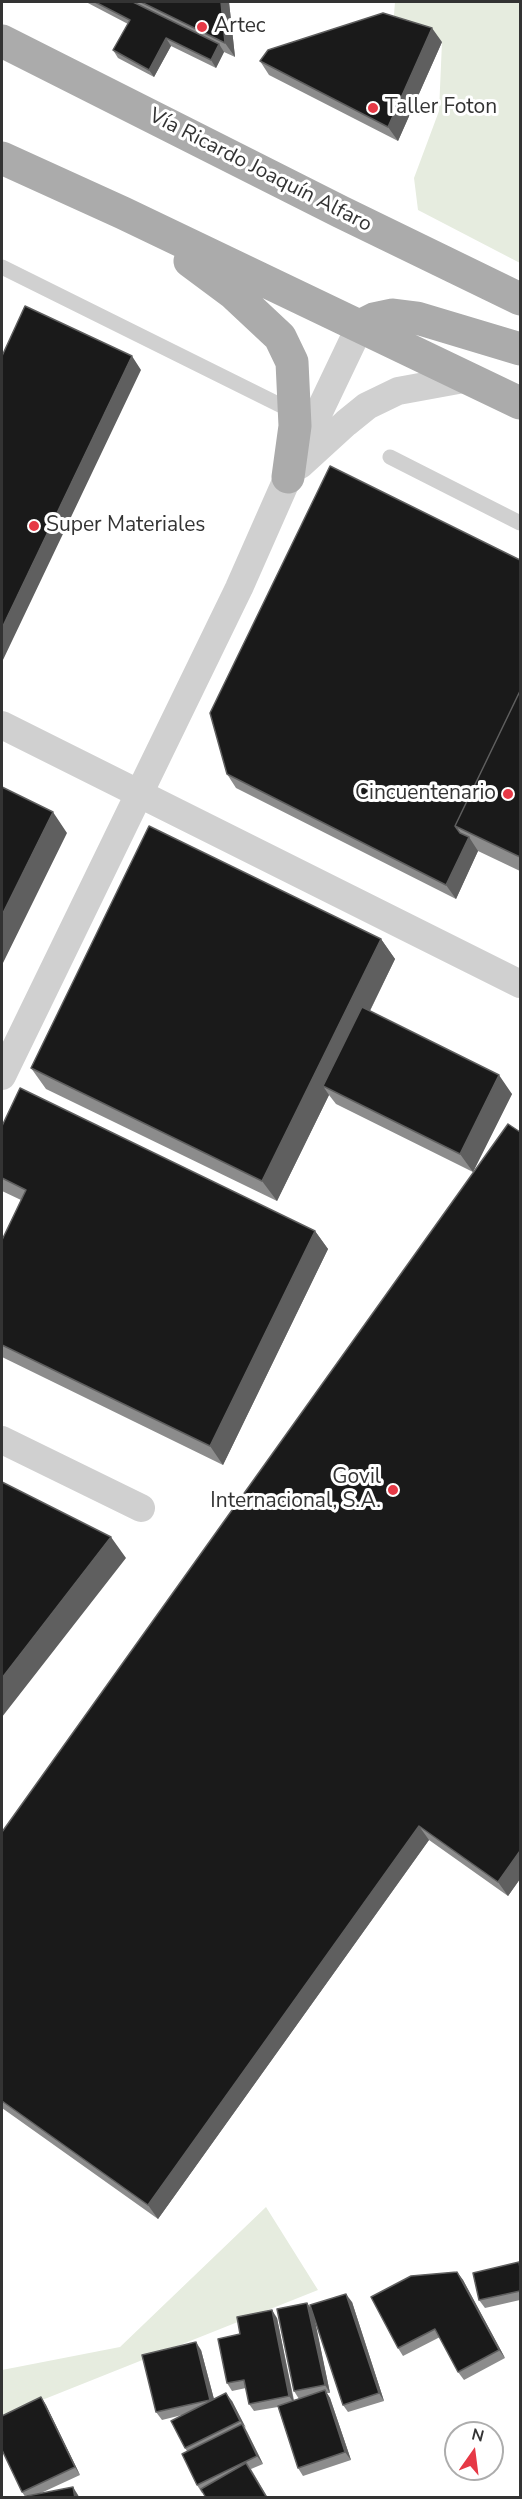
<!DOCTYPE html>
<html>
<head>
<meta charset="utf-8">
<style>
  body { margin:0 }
  #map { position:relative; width:522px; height:2499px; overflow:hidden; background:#fff; font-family:"Nunito Sans",sans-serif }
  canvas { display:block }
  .frame { position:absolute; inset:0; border:3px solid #333; pointer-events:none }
  .north { position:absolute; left:444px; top:2421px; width:60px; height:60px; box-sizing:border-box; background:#fff; border:2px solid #adadad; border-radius:50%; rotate:14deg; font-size:16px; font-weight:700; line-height:24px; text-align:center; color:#333 }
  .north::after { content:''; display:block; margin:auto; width:21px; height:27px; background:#e63946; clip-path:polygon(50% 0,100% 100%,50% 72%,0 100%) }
</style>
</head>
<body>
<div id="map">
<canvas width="522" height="2499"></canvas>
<div class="frame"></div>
<div class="north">N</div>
</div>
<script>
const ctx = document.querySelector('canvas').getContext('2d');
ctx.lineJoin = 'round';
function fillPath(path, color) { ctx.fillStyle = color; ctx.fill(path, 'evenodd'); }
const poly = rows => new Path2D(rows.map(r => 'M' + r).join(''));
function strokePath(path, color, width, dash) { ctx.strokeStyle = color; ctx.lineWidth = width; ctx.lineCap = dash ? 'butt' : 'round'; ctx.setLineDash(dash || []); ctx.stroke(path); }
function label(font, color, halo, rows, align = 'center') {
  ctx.font = font + ' "Nunito Sans",sans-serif'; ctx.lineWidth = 6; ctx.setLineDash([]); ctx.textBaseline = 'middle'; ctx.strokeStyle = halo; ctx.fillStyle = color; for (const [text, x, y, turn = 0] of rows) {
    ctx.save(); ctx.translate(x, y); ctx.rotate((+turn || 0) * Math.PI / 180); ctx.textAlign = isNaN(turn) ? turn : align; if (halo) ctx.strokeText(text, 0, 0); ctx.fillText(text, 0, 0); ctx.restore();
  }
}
const green = poly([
  [395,2,520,2,520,263,418,210,414,178,439,111,442,42,393,27],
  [266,2207,318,2290,2,2416,2,2370,120,2347]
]);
const lane = poly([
  [2,267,294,412],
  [390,457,520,523]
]);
const street = poly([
  [300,465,346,423,367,406,398,391,469,378],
  [2,725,520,984],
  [2,1076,239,588,288,477,360,326],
  [2,1440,141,1508]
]);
const primary = poly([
  [2,41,341,212,520,299],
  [2,158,123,213,520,403],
  [190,261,233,293,280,337,292,362,295,426,288,477],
  [360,326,374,319,393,315,417,318,520,349]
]);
const wall = poly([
  [86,2,229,2,235,57,224,52,216,68,171,46,154,77,118,58,113,50,128,24],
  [442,42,398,141,269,75,260,61],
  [520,560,520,871,478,851,456,899,236,788,227,774],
  [381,939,395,959,370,1011,512,1094,473,1172,336,1104,329,1095,277,1201,46,1089,31,1068],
  [2,1126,315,1231,328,1249,223,1465,2,1357,2,1240,21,1200,2,1191],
  [520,1132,520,1879,508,1896,429,1840,158,2219,2,2108,2,1832],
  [520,2264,520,2300,485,2308,479,2300],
  [457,2272,463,2280,505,2358,464,2380,458,2372,440,2337,403,2356,398,2348],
  [352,2302,384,2401,348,2412,343,2405,314,2318,330,2393,327,2393,330,2398,351,2460,303,2476,298,2468,278,2407,254,2411,249,2404,246,2388,232,2391,227,2383,240,2334,277,2318,294,2400,299,2399,294,2391,307,2303,311,2309],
  [201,2350,214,2399,232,2401,263,2464,251,2469,268,2498,202,2493,197,2485,187,2451,185,2448,182,2415,162,2420,156,2412],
  [41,2397,46,2405,80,2475,41,2493,78,2495,79,2498,26,2498,22,2492]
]);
const shadedWall = poly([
  [221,2,229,2,235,57,225,43],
  [432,28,442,42,398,141,388,127],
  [166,38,171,46,154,77,149,70],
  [219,44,224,52,216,68,211,60],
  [132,356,141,370,2,662,2,628],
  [53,812,67,833,2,965,2,915],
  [469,837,478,851,456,899,446,885],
  [381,939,395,959,331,1090,323,1086,329,1095,277,1201,262,1181],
  [499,1075,512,1094,473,1172,460,1154],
  [315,1231,328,1249,223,1465,210,1446],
  [111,1537,126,1558,2,1717,2,1678],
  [419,1826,429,1840,158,2219,148,2205],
  [520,1851,520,1879,508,1896,498,1882],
  [457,2272,463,2280,505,2358,499,2350],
  [346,2294,352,2302,384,2401,379,2393],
  [307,2303,313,2311,330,2393,325,2385],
  [272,2310,277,2318,294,2403,289,2396],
  [196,2342,201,2350,216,2407,210,2400],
  [325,2390,330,2398,351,2460,345,2452],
  [226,2393,232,2401,246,2428,240,2421],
  [41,2397,46,2405,80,2475,75,2467],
  [242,2424,247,2432,263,2464,257,2456],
  [73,2487,78,2495,79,2498,75,2498]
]);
const building = poly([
  [95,2,133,2,219,44,211,60,166,38,149,70,113,50,130,20,95,2],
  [141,2,221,2,225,43,141,2],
  [383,13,432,28,388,127,260,61,268,50,383,13],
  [25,306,132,356,2,628,2,356,25,306],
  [330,466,520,560,520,691,455,826,460,833,469,837,446,885,227,774,210,713,330,466],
  [520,691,520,857,455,826,520,691],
  [2,787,53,812,2,915,2,787],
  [149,826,381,939,262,1181,31,1068,149,826],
  [362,1007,499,1075,460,1154,323,1086,362,1007],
  [20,1088,315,1231,210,1446,2,1345,2,1240,26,1190,2,1178,2,1126,20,1088],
  [508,1124,520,1132,520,1851,498,1882,419,1826,148,2205,2,2101,2,1832,508,1124],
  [2,1482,111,1537,2,1678,2,1482],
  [519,2262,520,2268,520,2291,479,2300,473,2273,519,2262],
  [457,2272,499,2350,458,2372,435,2329,398,2348,371,2297,411,2276,457,2272],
  [346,2294,379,2393,343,2405,310,2305,346,2294],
  [307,2303,325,2385,294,2391,277,2309,307,2303],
  [272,2310,289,2396,249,2404,244,2380,227,2383,218,2339,240,2334,237,2317,272,2310],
  [196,2342,210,2400,156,2412,142,2355,196,2342],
  [325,2390,345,2452,298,2468,278,2406,325,2390],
  [226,2393,240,2421,185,2448,171,2421,226,2393],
  [41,2397,75,2467,22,2492,2,2450,2,2416,41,2397],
  [242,2424,257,2456,197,2485,182,2454,242,2424],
  [246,2463,267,2498,206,2498,201,2489,246,2463],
  [73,2487,75,2498,27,2498,27,2496,73,2487]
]);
const markers = [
  [202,27,6,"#e63946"],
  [373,108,6,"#e63946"],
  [34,526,6,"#e63946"],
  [508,794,6,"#e63946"],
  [393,1490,6,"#e63946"]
];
const poiNames = [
  ["Artec",214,27],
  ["Taller Foton",385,108],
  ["Super Materiales",46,526],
  ["Cincuentenario",496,794,"right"],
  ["Govil",381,1478,"right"],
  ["Internacional, S.A.",381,1502,"right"]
];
const streetNames = [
  ["Vía Ricardo Joaquín Alfaro",260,171,27]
];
fillPath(green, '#e6ecdf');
strokePath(lane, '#d0d0d0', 15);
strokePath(street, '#d0d0d0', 28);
strokePath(primary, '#ababab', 33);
fillPath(wall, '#8c8c8c');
fillPath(shadedWall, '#5f5f5f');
fillPath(building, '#1a1a1a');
strokePath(building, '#5f5f5f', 1.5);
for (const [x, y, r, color] of markers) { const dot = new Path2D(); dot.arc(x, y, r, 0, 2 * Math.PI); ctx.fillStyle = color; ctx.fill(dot); strokePath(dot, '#fff', 2); }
label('21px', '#333', '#fff', poiNames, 'left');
label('21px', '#333', '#fff', streetNames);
</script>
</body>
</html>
